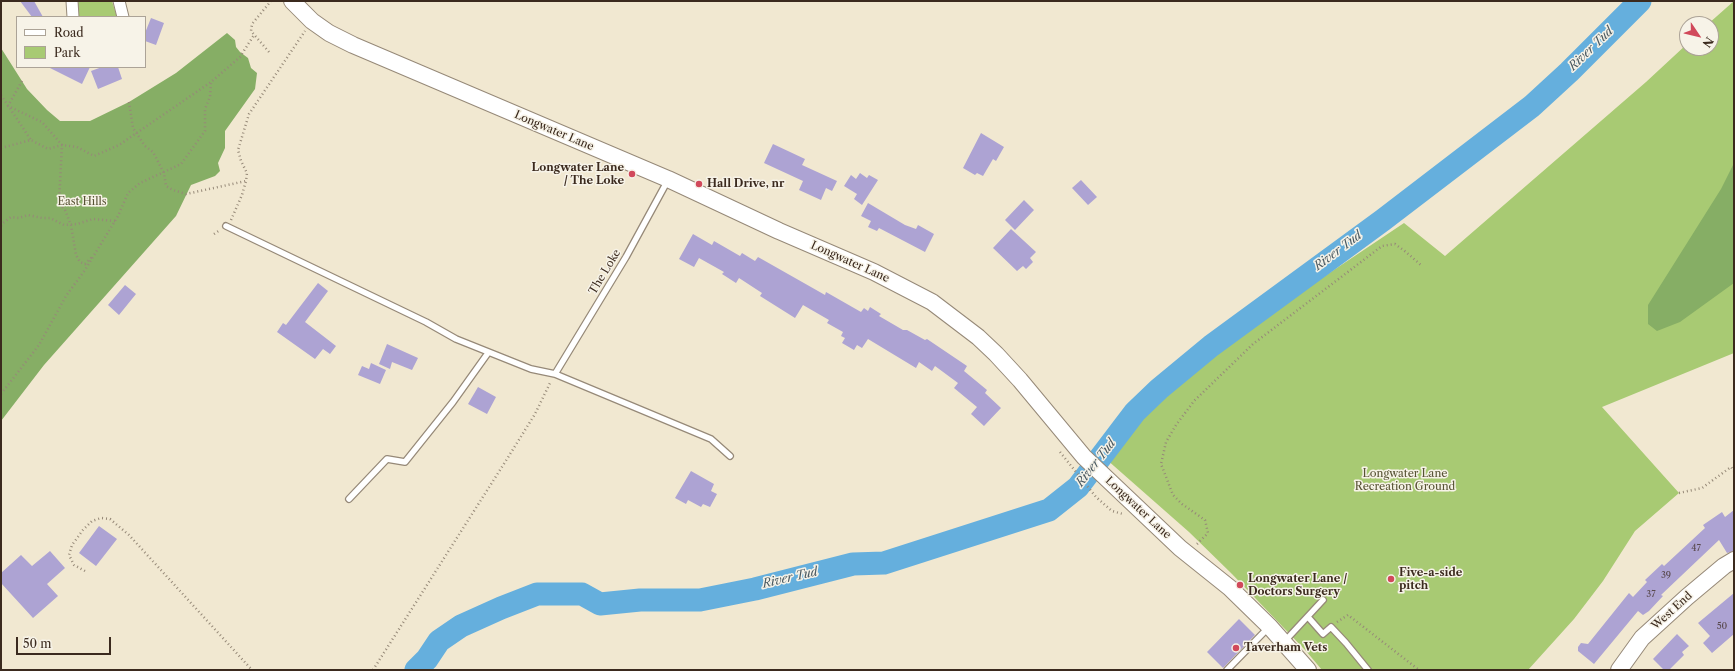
<!DOCTYPE html>
<html>
<head>
<meta charset="utf-8">
<style>
  body { margin:0 }
  #map { position:relative; width:1735px; height:671px; overflow:hidden; background:#f1e8d1; font-family:"Libre Caslon Text",serif }
  canvas { display:block }
  .frame { position:absolute; inset:0; border:2px solid #3b2a1e; pointer-events:none }
  .legend { position:absolute; left:16px; top:16px; width:130px; height:52px; box-sizing:border-box; background:#f7f3e8; border:1px solid #aca397; margin:0; padding:5px 7px; list-style:none; font-size:12px; color:#3b2a1e }
  .legend li { display:flex; align-items:center; gap:8px; height:20px }
  .legend b { width:20px; border:1px solid #aca397 }
  .north { position:absolute; left:1679px; top:16px; width:40px; height:40px; box-sizing:border-box; background:#f7f3e8; border:1px solid #aca397; border-radius:50%; rotate:125deg; font-size:11px; font-weight:700; line-height:16px; text-align:center; color:#3b2a1e }
  .north::after { content:''; display:block; margin:auto; width:14px; height:18px; background:#d1495b; clip-path:polygon(50% 0,100% 100%,50% 72%,0 100%) }
  .scale { position:absolute; left:16px; top:637px; width:95px; height:18px; box-sizing:border-box; border:2px solid #3b2a1e; border-top:0; padding-left:5px; font-size:12px; line-height:14px; white-space:nowrap; color:#3b2a1e; -webkit-text-stroke:3px #f7f3e8; paint-order:stroke }
</style>
</head>
<body>
<div id="map">
<canvas width="1735" height="671"></canvas>
<div class="frame"></div>
<ul class="legend">
<li><b style="height:5px;background:#fff"></b>Road</li>
<li><b style="height:11px;background:#a8ca73"></b>Park</li>
</ul>
<div class="north">N</div>
<div class="scale">50 m</div>
</div>
<script>
const ctx = document.querySelector('canvas').getContext('2d');
ctx.lineJoin = 'round';
function fillPath(path, color) { ctx.fillStyle = color; ctx.fill(path, 'evenodd'); }
const poly = rows => new Path2D(rows.map(r => 'M' + r).join(''));
function strokePath(path, color, width, dash) { ctx.strokeStyle = color; ctx.lineWidth = width; ctx.lineCap = dash ? 'butt' : 'round'; ctx.setLineDash(dash || []); ctx.stroke(path); }
function label(font, color, halo, rows, align = 'center') {
  ctx.font = font + ' "Libre Caslon Text",serif'; ctx.lineWidth = 3; ctx.setLineDash([]); ctx.textBaseline = 'middle'; ctx.strokeStyle = halo; ctx.fillStyle = color; for (const [text, x, y, turn = 0] of rows) {
    ctx.save(); ctx.translate(x, y); ctx.rotate((+turn || 0) * Math.PI / 180); ctx.textAlign = isNaN(turn) ? turn : align; if (halo) ctx.strokeText(text, 0, 0); ctx.fillText(text, 0, 0); ctx.restore();
  }
}
const green = poly([
  [79,1,112,1,117,17,77,17,77,5],
  [1734,1,1734,353,1602,407,1679,493,1635,531,1603,581,1574,619,1528,670,1322,670,1306,651,1232,574,1189,532,1106,459,1135,419,1163,391,1185,373,1310,286,1404,223,1445,256,1646,82,1687,44,1687,48,1711,48,1711,24,1708,24]
]);
const forest = poly([
  [227,33,235,40,236,47,240,52,248,58,251,68,257,73,255,89,225,131,225,148,218,163,220,171,215,176,191,185,176,216,44,365,1,421,1,48,27,89,47,110,60,121,90,121,129,102,176,73],
  [1734,163,1734,283,1680,322,1657,331,1648,324,1648,305,1721,189]
]);
const river = poly([
  [416,670,427,659,439,641,461,626,501,608,537,594,582,594,600,604,640,600,700,600,755,589,853,564,884,563,1049,510,1078,487,1135,412,1159,389,1211,346,1383,220,1532,106,1569,72,1640,1]
]);
const building = poly([
  [20,1,34,1,43,17,32,17],
  [151,18,164,23,156,45,145,41,145,33],
  [48,67,90,67,82,84],
  [102,67,118,67,122,79,98,89,91,71],
  [981,133,1004,147,996,161,993,159,983,176,977,173,975,175,963,168],
  [773,144,805,159,802,165,837,181,832,191,826,188,821,200,799,190,803,181,764,163],
  [860,173,867,178,869,175,878,180,862,205,854,199,857,194,844,186,851,175,856,179],
  [1081,180,1097,197,1088,205,1072,188],
  [1024,200,1034,210,1015,230,1005,220],
  [868,203,905,225,916,229,918,225,934,234,925,252,879,228,877,231,868,227,871,221,861,216],
  [1011,229,1036,252,1030,258,1033,262,1026,269,1023,266,1017,271,993,248],
  [693,234,712,245,714,241,740,256,742,253,755,261,758,257,818,291,825,295,826,292,861,312,864,308,868,311,870,307,881,314,879,316,903,330,907,330,925,340,927,339,967,366,964,371,987,390,985,393,1001,408,984,426,971,414,977,407,954,388,958,383,935,366,932,371,919,362,916,368,868,339,862,348,857,345,854,350,842,343,845,338,841,336,843,332,827,323,829,320,803,305,795,318,760,296,762,293,739,278,736,283,722,274,724,272,699,258,694,267,679,259],
  [318,283,328,291,305,322,336,346,330,354,323,349,315,359,277,332,283,323,286,325],
  [125,285,136,294,119,315,108,305],
  [387,344,418,358,412,370,392,362,390,369,379,364],
  [371,363,386,370,380,384,358,375,362,366,369,369],
  [478,387,496,397,487,414,468,404],
  [691,471,714,484,711,491,717,494,710,507,703,504,701,507,688,500,686,504,675,498],
  [1734,510,1734,551,1727,553,1719,540,1661,595,1663,596,1649,611,1643,615,1638,611,1594,664,1578,651,1578,647,1581,643,1588,644,1629,593,1633,597,1647,582,1645,580,1662,564,1664,566,1705,528,1703,525,1722,512,1725,517],
  [99,526,117,539,96,566,79,553],
  [50,551,65,568,47,584,58,596,33,618,1,583,1,573,21,555,32,566],
  [1734,593,1734,634,1712,653,1703,643,1710,636,1698,623],
  [1239,619,1255,635,1223,668,1207,652],
  [1677,634,1689,646,1682,652,1684,655,1669,670,1664,670,1653,659]
]);
const path = poly([
  [269,52,251,31,252,24,271,1],
  [22,81,8,106,42,122,62,145,59,203,65,210,71,225,76,255,80,262,85,264,92,257],
  [1,95,31,140],
  [129,102,133,128,145,146,153,152,164,173,166,186,173,190,186,194,246,181],
  [1,148,31,140,48,149,62,145,77,147,94,156,119,145,211,82],
  [231,220,242,195,246,181,247,173,241,161,238,150,249,114,305,31],
  [1,226,3,223,11,217,19,218,28,215,42,218,50,218,64,225,77,224,93,219,115,221],
  [214,234,220,230],
  [1,394,39,345,66,296,85,270,118,216,128,193,140,183,181,164,205,131,205,109,210,97,211,82,240,57,254,35],
  [1060,452,1096,497,1112,511,1123,514],
  [1679,493,1702,488,1731,467,1734,471],
  [1197,544,1208,533,1205,520,1182,504,1173,495,1161,464,1166,442,1176,425,1194,401,1253,344,1382,246,1395,244,1406,252,1422,266],
  [85,571,74,565,69,555,72,545,83,530,92,521,101,518,110,519,129,535,252,670],
  [1337,622,1348,615,1419,670],
  [373,670,507,459,535,414,551,381]
]);
const lane = poly([
  [226,226,426,322,456,339,531,369,555,374,711,439,730,456],
  [555,374,626,257,668,180],
  [349,499,387,459,405,462,453,402,488,353],
  [1308,617,1323,634,1331,627,1346,643,1368,670],
  [1284,642,1323,600],
  [1227,670,1269,627]
]);
const street = poly([
  [72,1,73,17],
  [119,1,123,17]
]);
const secondary = poly([
  [292,1,312,21,329,33,353,45,668,179,779,231,874,272,932,302,978,337,996,354,1020,380,1084,457,1180,548,1230,588,1270,627,1308,670],
  [1619,670,1642,638,1687,597,1724,566,1734,560]
]);
const markers = [
  [632,174,4,"#d1495b"],
  [699,184,4,"#d1495b"],
  [1391,579,4,"#d1495b"],
  [1240,585,4,"#d1495b"],
  [1236,648,4,"#d1495b"]
];
const numberNames = [
  ["47",1696,548],
  ["39",1666,575],
  ["37",1651,594],
  ["50",1722,626]
];
const streetNames = [
  ["Longwater Lane",554,131,23],
  ["Longwater Lane",850,262,24],
  ["The Loke",605,272,-59],
  ["Longwater Lane",1138,508,43],
  ["West End",1672,611,-42]
];
const poiNames = [
  ["Longwater Lane",624,168,"right"],
  ["/ The Loke",624,181,"right"],
  ["Hall Drive, nr",707,184],
  ["Five-a-side",1399,573],
  ["pitch",1399,586],
  ["Longwater Lane /",1248,579],
  ["Doctors Surgery",1248,592],
  ["Taverham Vets",1244,648]
];
const parkNames = [
  ["East Hills",82,202],
  ["Longwater Lane",1405,474],
  ["Recreation Ground",1405,487]
];
const waterNames = [
  ["River Tud",1591,49,-44],
  ["River Tud",1338,251,-37],
  ["River Tud",1096,463,-52],
  ["River Tud",790,578,-13]
];
fillPath(green, '#a8ca73');
fillPath(forest, '#86ae65');
strokePath(river, '#65afdd', 23);
fillPath(building, '#ada3d3');
strokePath(lane, '#968978', 8);
strokePath(street, '#968978', 13);
strokePath(secondary, '#968978', 18);
strokePath(path, '#968978', 2.5, [1, 3]);
strokePath(lane, '#fff', 5.5);
strokePath(street, '#fff', 11);
strokePath(secondary, '#fff', 16);
for (const [x, y, r, color] of markers) { const dot = new Path2D(); dot.arc(x, y, r, 0, 2 * Math.PI); ctx.fillStyle = color; ctx.fill(dot); strokePath(dot, '#f7f3e8', 1.5); }
label('9px', '#58484b', null, numberNames);
label('11px', '#3b2a1e', '#f7f3e8', streetNames);
label('bold 11px', '#3b2a1e', '#f7f3e8', poiNames, 'left');
label('11px', '#565233', '#f7f3e8', parkNames);
label('italic 12px', '#4a5961', '#f7f3e8', waterNames);
</script>
</body>
</html>
